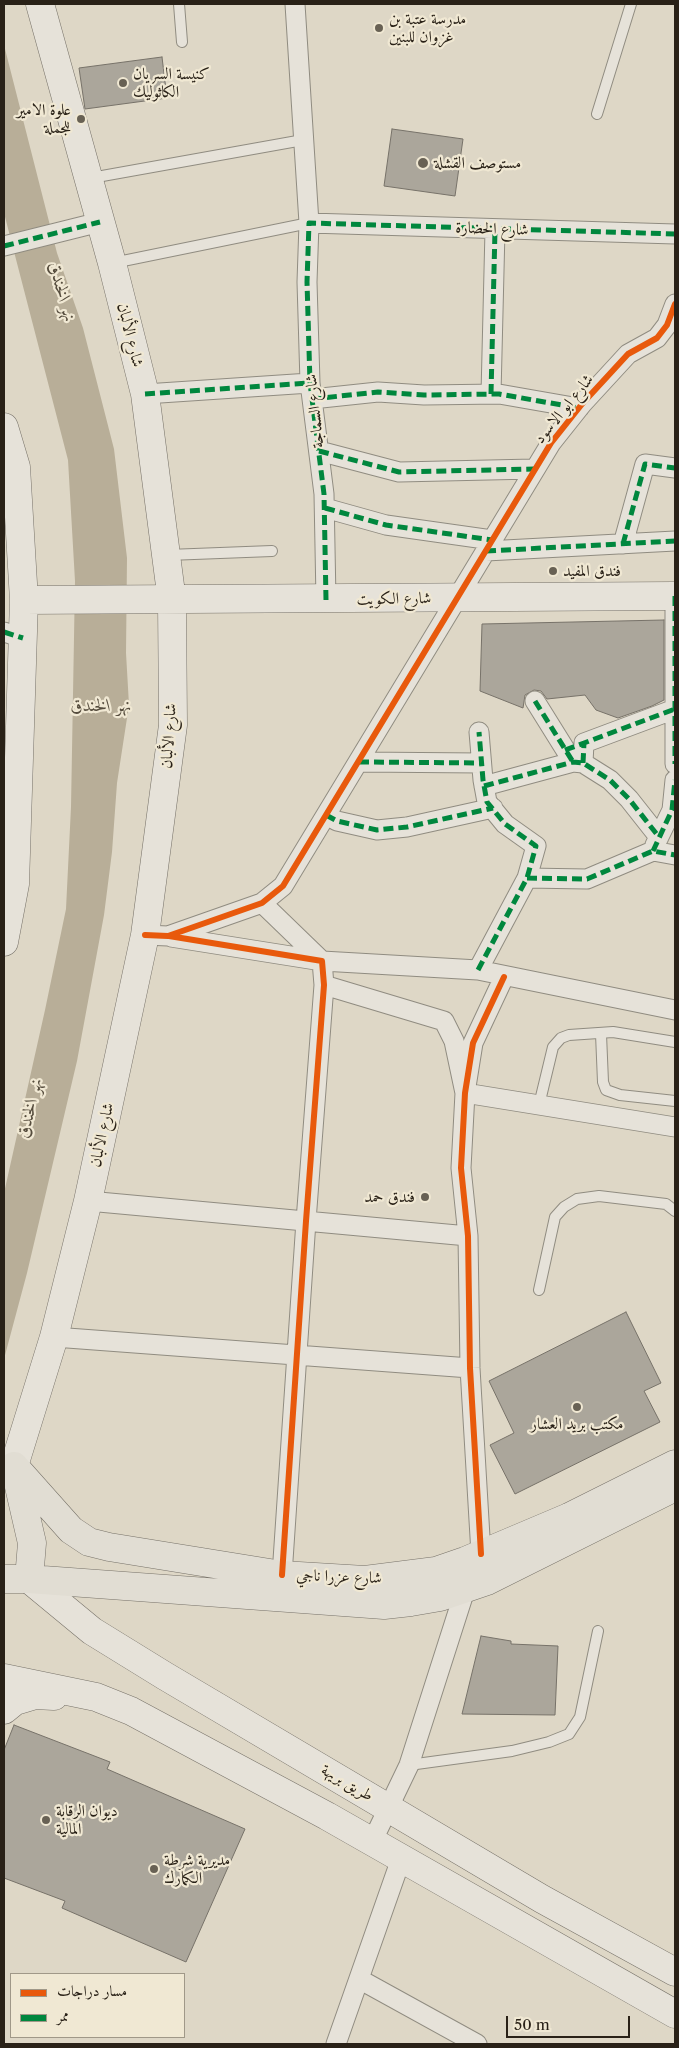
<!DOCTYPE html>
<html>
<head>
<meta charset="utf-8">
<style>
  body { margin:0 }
  #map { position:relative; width:679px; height:2048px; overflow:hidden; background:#ded7c6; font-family:"Libre Caslon Text",Amiri,serif }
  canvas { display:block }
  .frame { position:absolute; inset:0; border:5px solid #292117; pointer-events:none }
  .legend { position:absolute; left:10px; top:1973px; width:175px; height:65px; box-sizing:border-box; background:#f0e8d3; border:1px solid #a09888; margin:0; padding:6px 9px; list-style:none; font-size:15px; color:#292117 }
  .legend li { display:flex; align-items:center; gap:10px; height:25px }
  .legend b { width:25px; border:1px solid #a09888 }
  .scale { position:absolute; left:506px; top:2016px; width:124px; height:22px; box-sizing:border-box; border:2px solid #292117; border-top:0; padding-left:6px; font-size:15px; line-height:18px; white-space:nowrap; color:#292117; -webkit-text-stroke:4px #f0e8d3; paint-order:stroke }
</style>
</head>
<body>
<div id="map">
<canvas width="679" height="2048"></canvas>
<div class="frame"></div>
<ul class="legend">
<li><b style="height:6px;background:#e8590c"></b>مسار دراجات</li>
<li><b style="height:6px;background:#00873e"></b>ممر</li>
</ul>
<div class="scale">50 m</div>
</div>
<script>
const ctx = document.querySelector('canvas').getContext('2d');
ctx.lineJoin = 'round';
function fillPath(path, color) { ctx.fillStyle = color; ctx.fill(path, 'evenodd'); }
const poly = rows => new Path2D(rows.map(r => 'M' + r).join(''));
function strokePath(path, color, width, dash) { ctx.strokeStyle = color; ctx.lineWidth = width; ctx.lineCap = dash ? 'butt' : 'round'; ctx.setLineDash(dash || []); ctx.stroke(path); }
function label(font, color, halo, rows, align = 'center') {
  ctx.font = font + ' "Libre Caslon Text",Amiri,serif'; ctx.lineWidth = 4.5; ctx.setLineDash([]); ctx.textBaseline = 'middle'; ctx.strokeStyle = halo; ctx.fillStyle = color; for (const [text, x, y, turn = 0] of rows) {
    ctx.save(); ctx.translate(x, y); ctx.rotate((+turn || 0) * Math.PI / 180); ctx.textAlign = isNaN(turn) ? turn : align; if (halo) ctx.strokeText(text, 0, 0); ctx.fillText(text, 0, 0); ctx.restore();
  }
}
const water = poly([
  [4,45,57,253,83,328,114,449,127,558,126,653,129,705,117,783,112,852,104,915,77,1061,27,1273,4,1359,4,1193,45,1010,66,909,71,807,75,581,68,460,4,213]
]);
const building = poly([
  [162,57,167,98,85,109,79,68,162,57],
  [392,129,463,139,455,196,384,186,392,129],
  [664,620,664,700,652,706,618,718,596,710,585,695,547,699,541,691,534,690,525,695,523,708,480,691,482,624,664,620],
  [626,1312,661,1383,644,1391,660,1422,515,1494,490,1445,514,1433,489,1381,626,1312],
  [481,1636,511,1641,511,1644,558,1646,555,1715,462,1714,481,1636],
  [14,1725,110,1762,107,1769,245,1829,186,1962,62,1908,65,1901,4,1878,4,1750,14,1725]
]);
const lane = poly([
  [179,4,182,42],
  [597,114,631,4],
  [91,178,303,140],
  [113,263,309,223],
  [168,555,272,551],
  [601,1034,603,1082,606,1090,620,1095,675,1101],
  [539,1105,553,1047,561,1038,569,1035,613,1032,675,1042],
  [539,1290,555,1217,564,1207,577,1199,599,1196,666,1204,675,1211],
  [409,1765,512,1751,549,1742,569,1734,580,1717,598,1631]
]);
const street = poly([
  [295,4,309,223,307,282,310,383,324,494,326,600],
  [309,223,675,234],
  [4,246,100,222],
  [145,394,310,383],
  [491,394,495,230],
  [312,399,378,392,424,395,499,394,579,408],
  [319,451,399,472,534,469],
  [325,508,386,525,492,540],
  [623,544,645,464,675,468],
  [486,551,675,541],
  [675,596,675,764],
  [4,632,23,638],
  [535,701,573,762],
  [359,762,481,763],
  [583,763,584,743,675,709],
  [484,786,573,762,583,763,610,780,629,799,659,837],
  [326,815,337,821,377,830,407,827,493,808],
  [655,845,672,810,675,780],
  [527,878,587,879,653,851,675,855],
  [262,903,322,961,478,970,675,1010],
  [145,935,168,936,262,903,283,886,551,443,582,404,628,354,657,338,667,325,675,304],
  [171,937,322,961,324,985,306,1221,282,1575],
  [478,970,527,878,536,846,505,824,487,802,483,780,479,732],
  [324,985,444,1021,454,1041,465,1093,675,1127],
  [88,1201,468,1236],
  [54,1337,470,1368],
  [481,1554,470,1368,468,1236,461,1168,465,1093,473,1043,504,977],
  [372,1842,409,1765,465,1590],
  [359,1979,477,2044],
  [336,2044,401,1859]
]);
const secondary = poly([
  [4,427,16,467,24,600,15,884,4,942],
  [24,600,675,596],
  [14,1466,54,1337,88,1201,145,935,173,725,172,601,145,394,112,263,40,4],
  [29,1579,92,1631,165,1676,542,1899,675,1972],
  [4,1678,96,1697,131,1711,327,1816,675,2014],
  [4,1710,15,1701,35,1695,54,1696]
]);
const primary = poly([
  [14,1466,71,1530,89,1542,109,1547,282,1575,365,1580,436,1571,465,1561,569,1517,675,1464],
  [15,1469,32,1543,29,1579],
  [4,1579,29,1579,384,1605,411,1602,440,1597,487,1581,675,1487]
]);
const quiet = poly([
  [4,246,100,222],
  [145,394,310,383],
  [491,394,495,230],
  [312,399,378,392,424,395,499,394,579,408],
  [319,451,399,472,534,469],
  [325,508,386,525,492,540],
  [623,544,645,464,675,468],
  [486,551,675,541],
  [675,596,675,764],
  [326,600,324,494,310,383,307,282,309,223,675,234],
  [4,632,23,638],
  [535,701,573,762],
  [565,750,584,743],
  [359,762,481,763],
  [583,763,584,743,675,709],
  [484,786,573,762,583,763,610,780,629,799,659,837],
  [326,815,337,821,377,830,407,827,493,808],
  [653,851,672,810,675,780],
  [527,878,587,879,653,851,675,855],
  [478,970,527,878,536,846,505,824,487,802,483,780,479,732]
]);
const cycleway = poly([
  [145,935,168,936,262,903,283,886,551,443,582,404,628,354,657,338,667,325,675,304],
  [169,936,322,961,324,985,306,1221,282,1575],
  [481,1554,470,1368,468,1236,461,1168,465,1093,473,1043,504,977]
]);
const markers = [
  [379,28,5,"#686154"],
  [123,83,5,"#686154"],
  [81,119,5,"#686154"],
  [423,163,6,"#686154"],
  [553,571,5,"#686154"],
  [425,1197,5,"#686154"],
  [577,1407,5,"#686154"],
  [46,1820,5,"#686154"],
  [154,1869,5,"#686154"]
];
const poiNames = [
  ["مدرسة عتبة بن",389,19],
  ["غزوان للبنين",389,37],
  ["كنيسة السريان",133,74],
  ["الكاثوليك",133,92],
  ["علوة الامير",71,110,"right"],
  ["للجملة",71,128,"right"],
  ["مستوصف القشلة",434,163],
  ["فندق المفيد",563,571],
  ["فندق حمد",415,1197,"right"],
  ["مكتب بريد العشار",577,1424,"center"],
  ["ديوان الرقابة",56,1811],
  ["المالية",56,1829],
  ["مديرية شرطة",164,1860],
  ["الكمارك",164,1878]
];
const streetNames = [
  ["شارع الخضارة",492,229,2],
  ["شارع الألبان",130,335,76],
  ["شارع ابو الاسود",564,409,-51],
  ["شارع السماجة",315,411,-96],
  ["شارع الكويت",394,599,-1],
  ["شارع الألبان",169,736,-86],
  ["شارع الألبان",102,1135,-78],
  ["شارع عزرا ناجي",339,1577,2],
  ["طريق بريهة",347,1783,30]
];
const waterNames = [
  ["نهر الخندق",62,292,74],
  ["نهر الخندق",101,706],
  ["نهر الخندق",30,1108,-77]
];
fillPath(water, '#b8ae98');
fillPath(building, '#aba69b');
strokePath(building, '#777269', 1);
strokePath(lane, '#908c81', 12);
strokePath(street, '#908c81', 21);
strokePath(secondary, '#777269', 29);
strokePath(primary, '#777269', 29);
strokePath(lane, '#e6e2d9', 10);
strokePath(street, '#e6e2d9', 19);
strokePath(secondary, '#e6e2d9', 28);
strokePath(primary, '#e1ddd3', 28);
strokePath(quiet, '#00873e', 5, [10, 5]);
strokePath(cycleway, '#e8590c', 6);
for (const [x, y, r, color] of markers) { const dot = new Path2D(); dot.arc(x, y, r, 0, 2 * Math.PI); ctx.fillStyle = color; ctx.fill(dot); strokePath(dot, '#f0e8d3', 2); }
label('16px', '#292117', '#f0e8d3', poiNames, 'left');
label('16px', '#292117', '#f0e8d3', streetNames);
label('italic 18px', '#554c3d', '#f0e8d3', waterNames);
</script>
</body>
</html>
